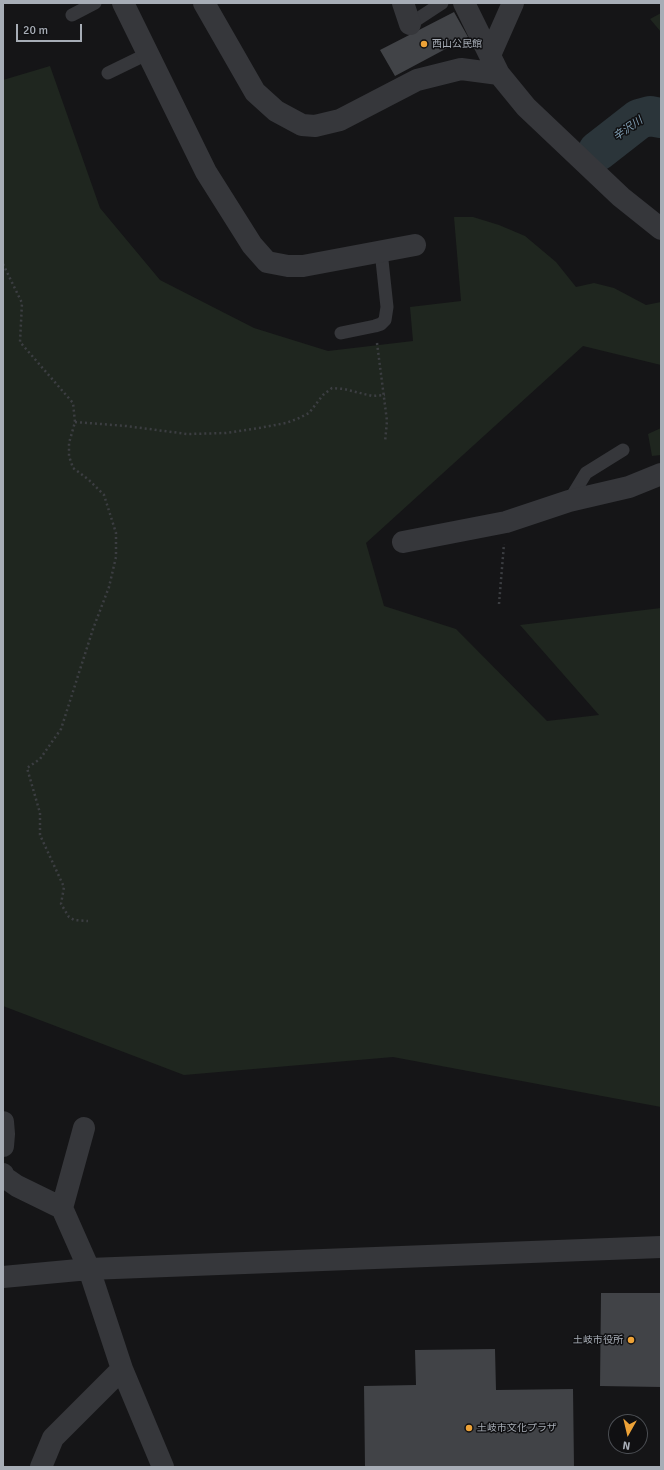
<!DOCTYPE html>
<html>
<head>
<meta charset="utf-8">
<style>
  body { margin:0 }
  #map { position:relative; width:664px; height:1470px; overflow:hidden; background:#151517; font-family:Signika,sans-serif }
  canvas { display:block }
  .frame { position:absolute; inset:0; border:4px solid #a7adb6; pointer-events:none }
  .north { position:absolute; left:608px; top:1414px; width:40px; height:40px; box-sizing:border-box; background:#101012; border:1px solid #4c4f54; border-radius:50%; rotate:188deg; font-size:11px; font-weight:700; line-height:16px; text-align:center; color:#a7adb6 }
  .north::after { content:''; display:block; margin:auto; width:14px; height:18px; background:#eda237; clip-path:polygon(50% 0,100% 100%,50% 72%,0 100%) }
  .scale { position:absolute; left:16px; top:24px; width:66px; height:18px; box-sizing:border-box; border:2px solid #a7adb6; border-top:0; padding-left:5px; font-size:12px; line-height:14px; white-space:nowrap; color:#a7adb6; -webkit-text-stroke:3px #101012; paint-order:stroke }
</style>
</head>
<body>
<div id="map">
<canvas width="664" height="1470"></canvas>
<div class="frame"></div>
<div class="north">N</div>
<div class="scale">20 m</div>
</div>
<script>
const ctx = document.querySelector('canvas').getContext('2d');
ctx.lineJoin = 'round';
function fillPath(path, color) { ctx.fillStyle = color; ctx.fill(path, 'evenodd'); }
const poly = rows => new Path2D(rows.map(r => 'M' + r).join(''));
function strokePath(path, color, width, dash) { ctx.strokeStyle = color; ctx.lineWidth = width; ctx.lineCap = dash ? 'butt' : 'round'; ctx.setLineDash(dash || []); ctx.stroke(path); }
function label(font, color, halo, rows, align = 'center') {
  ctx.font = font + ' Signika,"Noto Sans JP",sans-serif'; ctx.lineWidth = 3; ctx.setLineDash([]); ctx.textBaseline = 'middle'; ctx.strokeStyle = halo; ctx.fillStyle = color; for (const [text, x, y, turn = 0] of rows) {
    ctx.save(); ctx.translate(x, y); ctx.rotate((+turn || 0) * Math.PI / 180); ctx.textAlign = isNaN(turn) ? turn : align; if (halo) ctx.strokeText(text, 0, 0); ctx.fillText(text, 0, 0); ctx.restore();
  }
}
const green = poly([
  [661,13,661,32,650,19],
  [50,66,100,208,160,280,254,328,328,351,413,341,410,307,461,301,454,217,473,217,499,225,525,236,556,262,576,287,594,283,614,288,646,305,661,302,661,365,583,346,366,543,384,606,456,629,547,721,599,715,520,625,661,608,661,1107,393,1057,184,1075,3,1006,3,80],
  [661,428,661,455,652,456,648,434]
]);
const river = poly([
  [598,151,639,119,650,116,661,118]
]);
const building = poly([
  [454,12,468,37,395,76,380,50],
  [601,1293,661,1293,661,1387,600,1386],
  [495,1349,496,1390,573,1389,574,1467,365,1467,364,1386,416,1385,415,1350]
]);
const path = poly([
  [3,264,22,303,20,342,73,403,75,422,69,443,69,456,73,468,89,480,104,495,116,533,116,557,109,587,93,629,61,729,40,759,27,768,40,813,40,835,64,887,61,904,69,917,74,920,88,921],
  [377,343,387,421,385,442],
  [75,422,126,426,187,434,226,433,259,428,286,423,297,419,309,413,323,395,332,388,344,389,372,396,385,395],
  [499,604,504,544]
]);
const service = poly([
  [72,15,95,3],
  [410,24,442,3],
  [108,73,147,54],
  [341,333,375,326,381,324,385,320,387,307,381,251],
  [569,501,586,473,623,450]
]);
const minor = poly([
  [123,3,206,172,252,245,267,262,288,266,303,266,415,245],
  [204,3,255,92,276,111,302,125,315,126,340,120,417,80,461,69,499,74],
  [403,3,410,24],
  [464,3,499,74,526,107,621,197,661,229],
  [490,55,513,3],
  [403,542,506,522,569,501,629,487,661,474],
  [3,1122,4,1134,3,1146],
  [84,1128,62,1208,89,1269,122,1369,163,1467],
  [3,1174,4,1177,17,1186,62,1208],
  [3,1277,89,1269,661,1247],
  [41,1467,53,1438,122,1369]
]);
const markers = [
  [424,44,4,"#eda237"],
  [631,1340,4,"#eda237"],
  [469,1428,4,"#eda237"]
];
const poiNames = [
  ["西山公民館",432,44],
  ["土岐市役所",623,1340,"right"],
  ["土岐市文化プラザ",477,1428]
];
const waterNames = [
  ["辛沢川",628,129,-35]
];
fillPath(green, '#1f261f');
strokePath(river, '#2b353a', 40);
fillPath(building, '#414347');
strokePath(path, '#3c3e42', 2.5, [2, 3]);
strokePath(service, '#36373b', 13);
strokePath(minor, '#36373b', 22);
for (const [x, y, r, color] of markers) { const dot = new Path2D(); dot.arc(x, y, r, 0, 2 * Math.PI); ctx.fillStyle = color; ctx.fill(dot); strokePath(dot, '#101012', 1.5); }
label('10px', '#a7adb6', '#101012', poiNames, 'left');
label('italic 11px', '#7f9db1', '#101012', waterNames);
</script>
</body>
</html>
